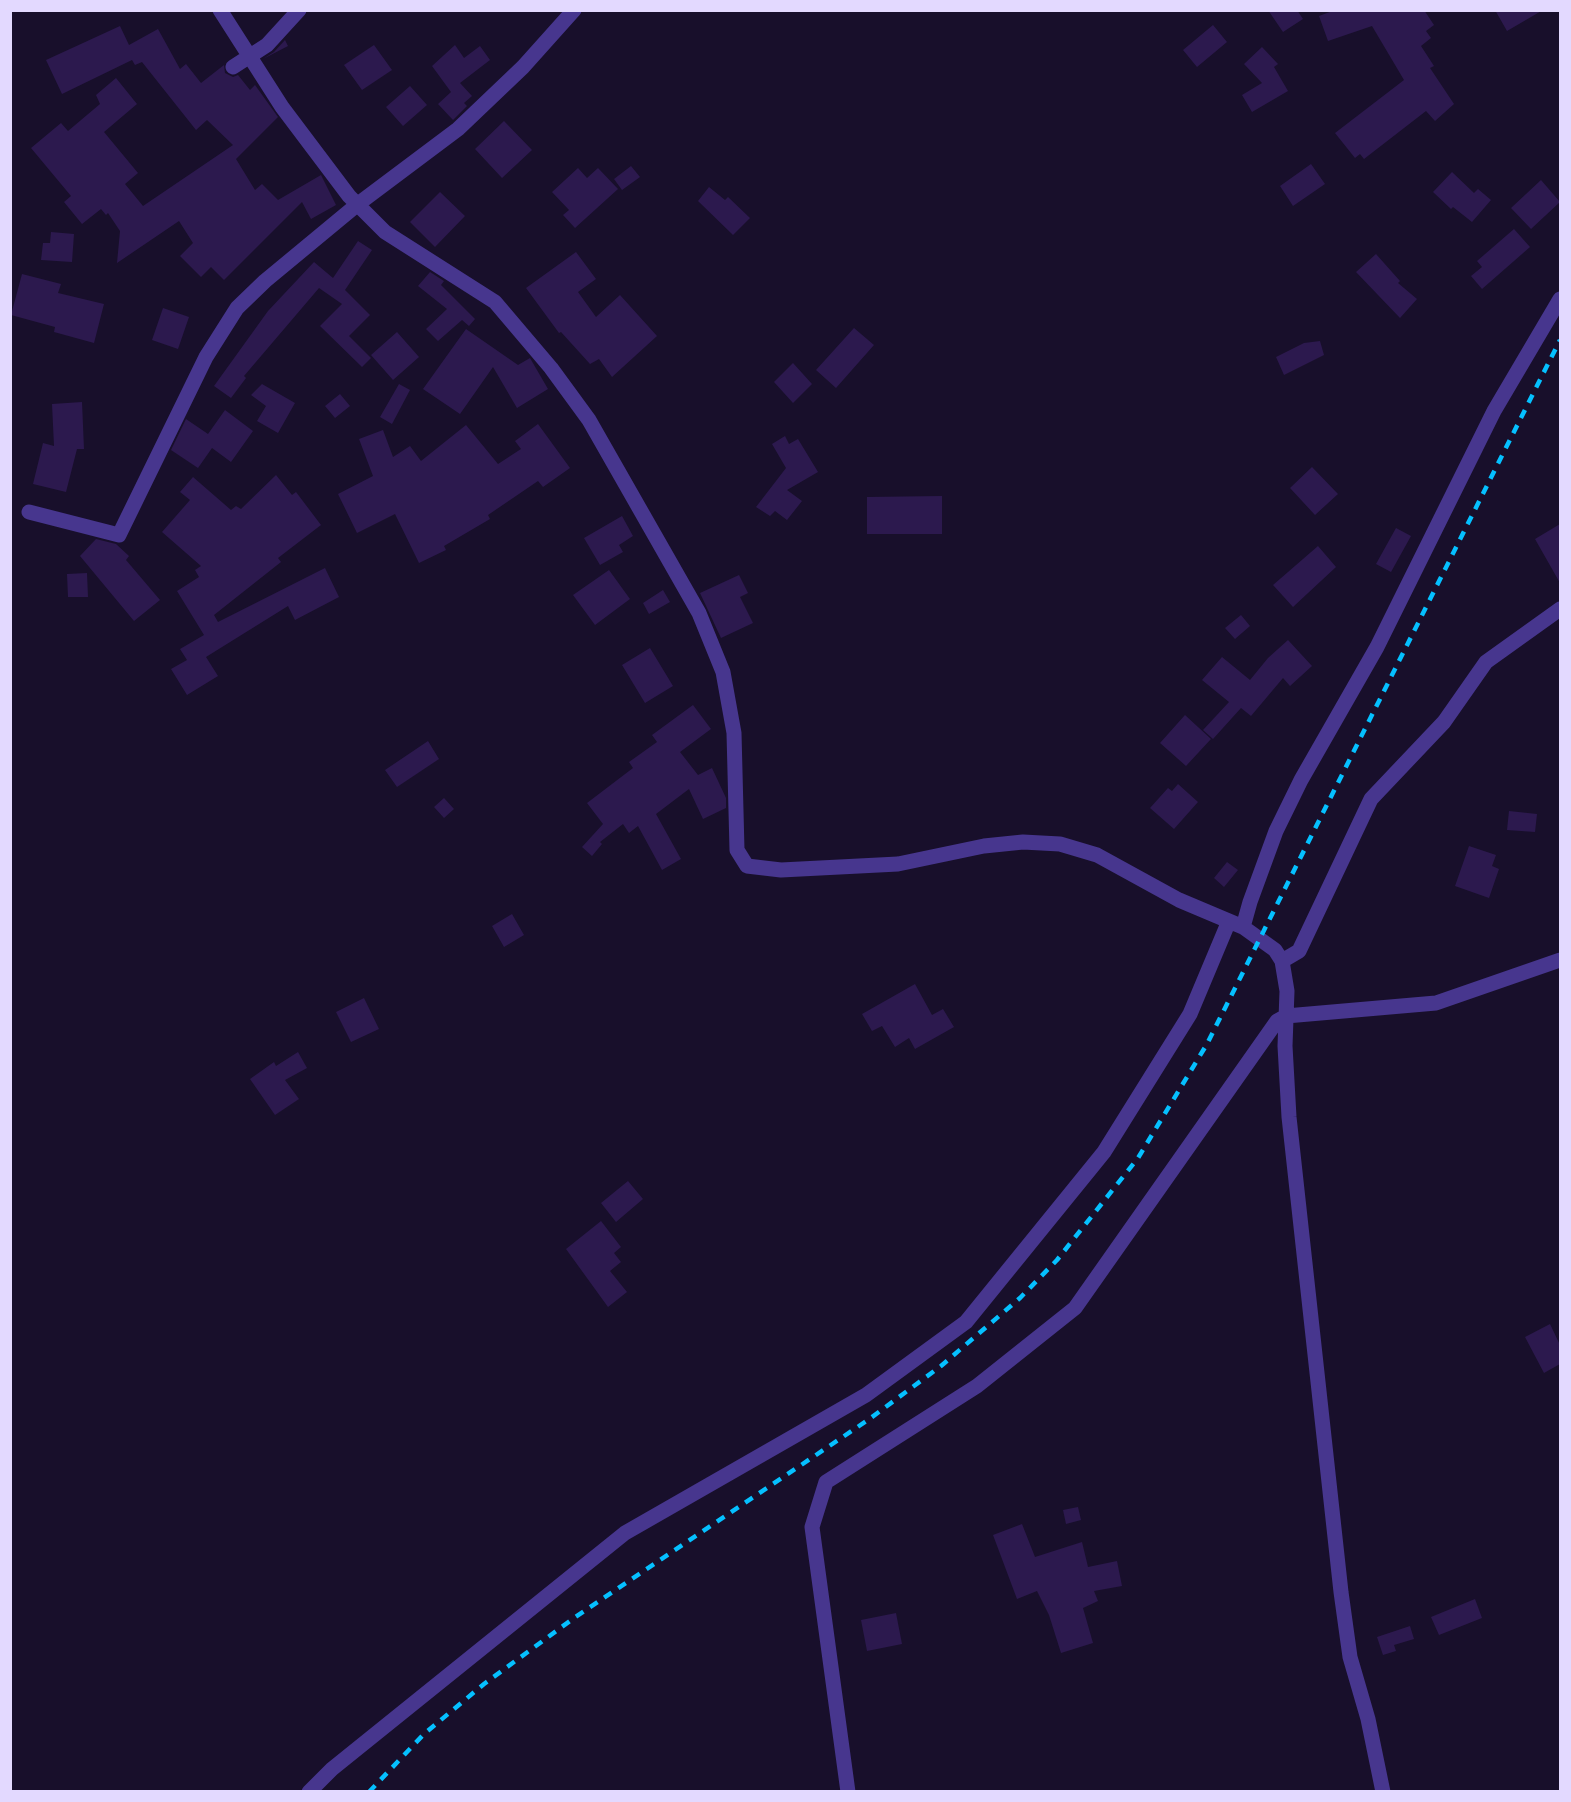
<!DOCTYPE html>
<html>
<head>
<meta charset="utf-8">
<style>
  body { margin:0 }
  #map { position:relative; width:1571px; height:1802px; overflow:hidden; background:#180f2b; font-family:"Exo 2",sans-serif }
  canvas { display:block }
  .frame { position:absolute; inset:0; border:12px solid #e3d9ff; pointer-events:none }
</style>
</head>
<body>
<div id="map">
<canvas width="1571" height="1802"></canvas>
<div class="frame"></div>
</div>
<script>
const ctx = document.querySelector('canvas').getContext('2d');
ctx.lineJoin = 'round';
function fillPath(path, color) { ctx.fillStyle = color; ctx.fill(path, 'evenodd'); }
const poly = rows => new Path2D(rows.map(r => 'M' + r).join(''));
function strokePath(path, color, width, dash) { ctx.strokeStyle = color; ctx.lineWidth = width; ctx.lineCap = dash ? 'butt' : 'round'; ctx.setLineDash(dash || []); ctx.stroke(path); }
const building = poly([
  [1268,10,1297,10,1303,19,1283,32],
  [1335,10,1424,10,1434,25,1426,31,1431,38,1421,46,1434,66,1430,68,1454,104,1435,121,1426,111,1364,159,1360,154,1355,158,1335,133,1404,80,1372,26,1328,41,1319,16],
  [1495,10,1543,10,1507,31],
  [1213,25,1227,42,1197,67,1183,50],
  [120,26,129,45,158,29,180,69,186,64,201,83,224,65,225,73,233,77,238,75,250,90,255,85,278,117,236,159,255,190,262,184,278,200,321,175,336,205,311,219,302,202,224,280,211,267,201,277,180,256,193,243,179,221,117,263,120,231,108,213,106,215,101,209,82,224,64,202,71,196,31,148,61,123,68,131,100,104,96,95,116,78,137,104,104,132,138,173,125,184,143,206,233,145,207,120,196,130,142,62,135,65,132,60,62,94,46,60],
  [285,40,288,46,263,59,274,52],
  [374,45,392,70,362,90,344,65],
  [455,45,464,58,480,46,490,60,460,83,472,96,464,103,467,106,453,120,438,104,451,92,432,66],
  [1262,47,1278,64,1274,67,1288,91,1252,112,1242,95,1262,83,1244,64],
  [410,86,427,105,403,126,386,107],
  [504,121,532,150,502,178,475,149],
  [1311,164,1325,184,1293,206,1280,186],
  [631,166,640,177,622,190,614,179],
  [578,168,587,178,598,168,618,189,575,228,563,215,569,210,552,192],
  [1452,172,1474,193,1478,189,1491,200,1472,222,1453,207,1451,209,1433,192],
  [1541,180,1560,202,1531,229,1511,208],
  [709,187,725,200,728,197,750,218,733,235,698,201],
  [440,192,465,216,435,247,410,222],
  [1514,229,1530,247,1482,289,1471,276,1482,267,1477,261],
  [51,232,74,234,72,262,41,260,43,243,50,243],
  [358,241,372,250,345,290,370,315,349,336,371,358,362,367,320,326,342,304,319,288,244,376,246,378,231,398,214,386,268,311,314,262,333,278],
  [576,252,596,279,578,292,596,317,620,295,657,336,612,377,599,359,590,364,561,332,559,333,526,288],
  [1376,254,1400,281,1398,283,1417,299,1400,318,1356,272],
  [430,272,444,281,441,285,475,319,469,326,462,320,438,341,426,329,447,309,418,286],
  [22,274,61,284,58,293,104,304,94,343,54,332,55,327,11,315],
  [163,308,189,317,178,349,152,340],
  [854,328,874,345,836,388,816,370],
  [466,329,518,365,530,358,548,389,517,408,493,367,460,414,423,389],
  [397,332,419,357,393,380,371,355],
  [1320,341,1324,355,1284,375,1276,357,1304,343],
  [793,363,812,384,793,403,774,382],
  [262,384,295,403,278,433,257,421,266,406,251,395],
  [399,384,410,390,392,424,380,417],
  [340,394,350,406,335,418,325,406],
  [82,402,84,449,77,449,66,492,33,484,43,443,54,446,52,404],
  [225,410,253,431,231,462,212,448,198,468,171,450,186,419,208,434],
  [538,424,570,468,543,487,538,481,488,515,490,519,444,546,446,550,419,563,395,514,357,533,338,494,373,476,359,439,383,430,393,457,410,446,421,461,466,425,498,464,521,449,515,441],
  [785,436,789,444,798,439,818,472,787,490,802,501,787,520,775,511,770,516,756,507,786,468,772,444],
  [1312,467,1338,494,1315,515,1290,488],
  [276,475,292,495,296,492,321,525,278,558,281,562,214,615,218,622,325,568,339,597,295,620,288,606,206,657,218,676,187,695,171,669,187,660,180,649,204,635,177,591,199,577,195,570,201,566,162,532,190,500,180,492,193,477,231,510,236,506,241,509],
  [942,496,942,534,867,534,867,497],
  [622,516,633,536,619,545,623,552,600,565,584,538],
  [1560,524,1560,583,1535,539],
  [1396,528,1411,536,1391,572,1376,564],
  [96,539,116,544,129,556,126,560,160,600,134,621,80,556],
  [1318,546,1336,567,1293,607,1273,585],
  [609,570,630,599,595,625,573,595],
  [87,573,88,597,68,597,67,574],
  [739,575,748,593,740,597,753,623,721,638,700,593],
  [663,590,670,602,649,614,643,603],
  [1241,615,1250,626,1235,639,1225,628],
  [1288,640,1312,666,1290,686,1283,678,1251,716,1241,708,1213,739,1203,730,1229,702,1202,680,1222,657,1250,680,1268,658],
  [650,648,673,686,645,703,622,665],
  [693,705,711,729,680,752,698,775,712,768,726,798,726,808,703,819,689,789,656,814,681,859,662,870,638,826,629,833,623,824,600,842,602,844,592,856,582,847,603,824,587,803,633,768,629,762,657,742,652,735],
  [1185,715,1211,739,1186,766,1160,743],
  [428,741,439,759,397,787,385,770],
  [1178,784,1198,802,1174,829,1150,808,1168,788,1172,791],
  [444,798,454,809,444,818,434,807],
  [1509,811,1537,814,1535,832,1507,830],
  [1469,846,1496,855,1492,866,1499,869,1489,898,1455,886],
  [1227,862,1238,870,1224,887,1214,878],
  [512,914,524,935,504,947,492,926],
  [915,984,932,1015,943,1009,954,1027,915,1049,909,1038,895,1047,882,1026,872,1031,862,1014],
  [364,998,379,1029,351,1042,336,1012],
  [298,1052,307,1068,285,1080,299,1099,275,1115,250,1079,274,1062,276,1066],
  [628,1181,643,1199,616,1222,601,1203],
  [601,1221,621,1247,614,1253,621,1262,610,1271,627,1292,608,1307,566,1249],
  [1550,1324,1560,1345,1560,1364,1544,1373,1525,1337],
  [1078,1507,1081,1520,1066,1524,1063,1510],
  [1022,1524,1035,1557,1082,1542,1088,1567,1117,1561,1122,1586,1094,1591,1098,1601,1083,1608,1093,1643,1061,1653,1049,1615,1037,1591,1017,1599,993,1535],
  [1475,1599,1482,1618,1439,1635,1431,1617],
  [896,1613,902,1644,867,1651,861,1620],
  [1410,1626,1414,1639,1394,1645,1396,1651,1383,1655,1377,1637]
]);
const minor = poly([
  [220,10,282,107,349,196,385,232,495,302,551,368,589,420,699,613,723,672,734,733,737,850,747,866,781,870,898,864,984,846,1023,842,1060,844,1097,855,1179,900,1243,927,1275,950,1282,961,1287,991,1285,1046,1289,1117,1341,1592,1350,1657,1368,1719,1383,1792],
  [233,67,267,45,299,10],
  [29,512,119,535,206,357,237,308,265,281,358,204,458,129,523,67,574,10],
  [1243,927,1250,902,1276,831,1301,780,1377,647,1494,411,1560,299],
  [1282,961,1299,951,1371,799,1444,722,1486,662,1560,609],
  [309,1792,332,1769,625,1533,866,1395,966,1322,1104,1152,1190,1014,1229,921],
  [848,1792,812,1527,826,1482,977,1386,1075,1308,1277,1021,1286,1016,1436,1003,1560,960]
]);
const rail = poly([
  [369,1792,424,1734,484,1684,574,1618,868,1420,941,1366,1020,1298,1057,1260,1138,1158,1207,1044,1560,340]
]);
fillPath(building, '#2c194e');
strokePath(minor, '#47368e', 15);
strokePath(rail, '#05c0ff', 4.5, [9, 8]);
</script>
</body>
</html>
